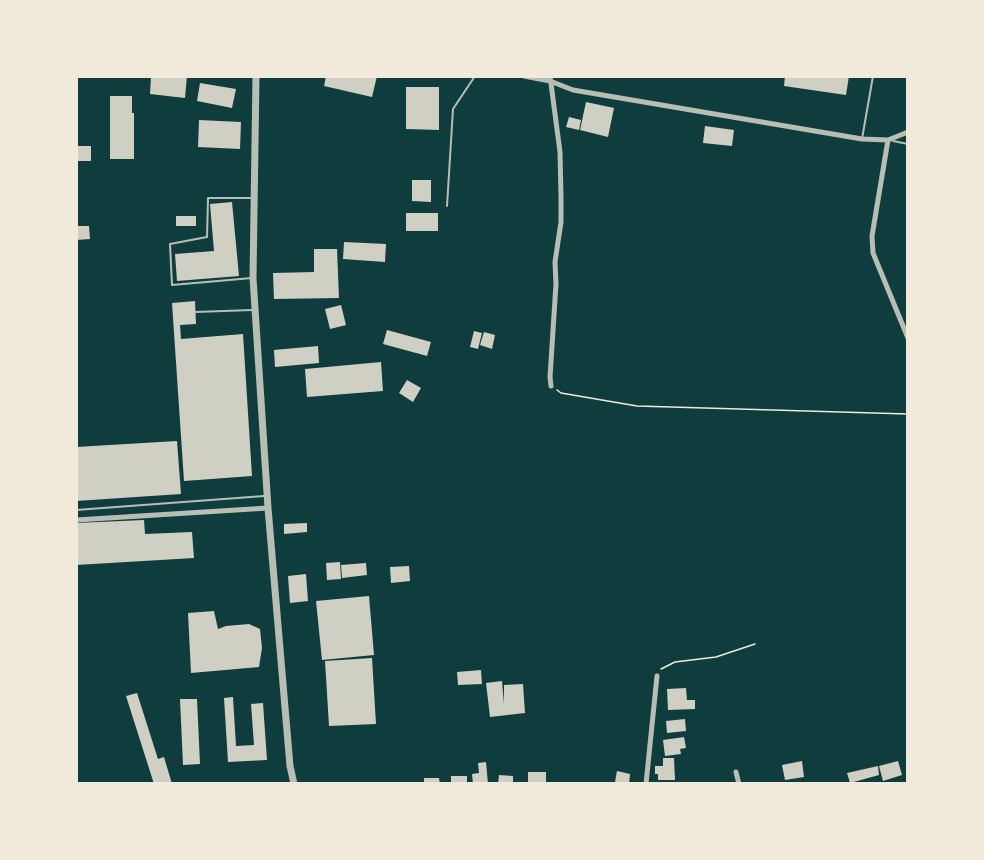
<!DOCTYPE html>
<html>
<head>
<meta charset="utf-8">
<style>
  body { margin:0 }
  #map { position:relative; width:984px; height:860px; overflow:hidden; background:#0f3d3e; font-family:Literata,serif }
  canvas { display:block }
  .frame { position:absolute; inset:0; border:78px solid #f1e9da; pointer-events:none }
</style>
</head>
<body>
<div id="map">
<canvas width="984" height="860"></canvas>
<div class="frame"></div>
</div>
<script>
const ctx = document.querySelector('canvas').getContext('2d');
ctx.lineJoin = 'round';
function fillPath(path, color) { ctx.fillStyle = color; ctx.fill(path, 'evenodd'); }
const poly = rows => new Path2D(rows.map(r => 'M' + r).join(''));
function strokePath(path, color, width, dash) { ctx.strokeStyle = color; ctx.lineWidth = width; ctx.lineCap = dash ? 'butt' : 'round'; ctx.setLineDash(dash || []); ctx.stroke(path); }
const building = poly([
  [151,76,187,76,185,98,150,94],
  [326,76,377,76,372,97,324,86],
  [785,76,849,76,846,95,784,86],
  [200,83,236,89,232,108,197,101],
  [406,87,439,87,439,130,406,129],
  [110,96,132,96,132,113,134,113,134,159,110,159],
  [586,102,614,108,608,137,580,130],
  [569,117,581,120,579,130,566,127],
  [199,120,241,122,240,149,198,147],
  [705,126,734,130,732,146,703,143],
  [76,146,91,146,91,161,76,161],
  [412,180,431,180,431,202,412,201],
  [232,202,239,276,177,281,175,254,214,251,210,204],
  [406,213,438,213,438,231,406,231],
  [176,216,196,216,196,226,176,226],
  [76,226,89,226,90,239,76,240],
  [344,242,386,244,385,262,343,259],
  [314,249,337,249,339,298,274,299,273,273,314,272],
  [195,301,196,324,180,325,181,339,243,334,252,476,184,481,172,303],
  [341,305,346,325,330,329,325,309],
  [387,330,431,342,427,356,383,344],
  [474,331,482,333,478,349,470,347],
  [484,332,495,335,492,349,480,345],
  [318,346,319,363,275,367,274,350],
  [381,362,383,391,307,397,305,369],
  [407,380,421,388,413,402,399,393],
  [177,441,181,494,76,501,76,447],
  [144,520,145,534,192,532,194,558,76,565,76,523],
  [307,523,307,532,284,534,284,524],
  [340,562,341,579,327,580,326,563],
  [366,563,367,575,342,578,341,565],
  [409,566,410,581,391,583,390,567],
  [306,574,308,601,290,603,288,576],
  [369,596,374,655,322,660,316,601],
  [214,611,218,629,226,626,249,624,260,629,262,648,259,667,191,673,188,613],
  [372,658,376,724,329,726,325,661],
  [481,670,482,684,458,685,457,672],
  [502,681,504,704,504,685,523,684,525,713,490,717,486,683],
  [686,688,687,700,695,700,695,709,668,710,667,689],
  [137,693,158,759,164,757,172,784,154,784,126,696],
  [233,697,236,746,254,745,251,704,263,703,267,760,228,762,224,698],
  [180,699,197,699,200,764,183,765],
  [685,719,686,731,667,733,666,721],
  [684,737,686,748,680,749,681,754,665,756,663,740],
  [663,758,674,758,675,780,658,780,658,774,655,774,655,766,663,766],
  [802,761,804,777,785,780,782,765],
  [898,761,902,775,883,781,879,766],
  [486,762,488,784,473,784,472,774,479,773,478,763],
  [878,766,879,775,850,783,847,773],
  [617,771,630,774,629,784,615,782],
  [528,772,546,772,546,784,528,784],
  [499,775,513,776,513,784,498,784],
  [451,776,467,776,467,784,451,784],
  [424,778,439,778,440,784,424,784]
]);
const path = poly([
  [557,390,561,393,637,406,908,414],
  [661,669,675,662,716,657,755,644]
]);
const service = poly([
  [862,139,873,76],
  [893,141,908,144],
  [447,206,453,109,475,76],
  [252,278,172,285,170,244,207,237,208,198,254,198],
  [195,312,252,310],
  [76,510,264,496]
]);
const minor = poly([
  [524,76,550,81,573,90,862,139,888,140,908,132],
  [550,76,560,152,561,197,561,222,555,262,556,284,550,377,551,386],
  [888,140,872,236,873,253,908,338],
  [76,520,268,508],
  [736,772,739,784],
  [646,784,657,676]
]);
const tertiary = poly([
  [256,76,253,278,268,508,290,766,294,784]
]);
fillPath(building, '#cfcfc3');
strokePath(path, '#f1e9da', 1.5);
strokePath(service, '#b8beb3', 2);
strokePath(minor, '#b8beb3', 5);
strokePath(tertiary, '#b8beb3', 7);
</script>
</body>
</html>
